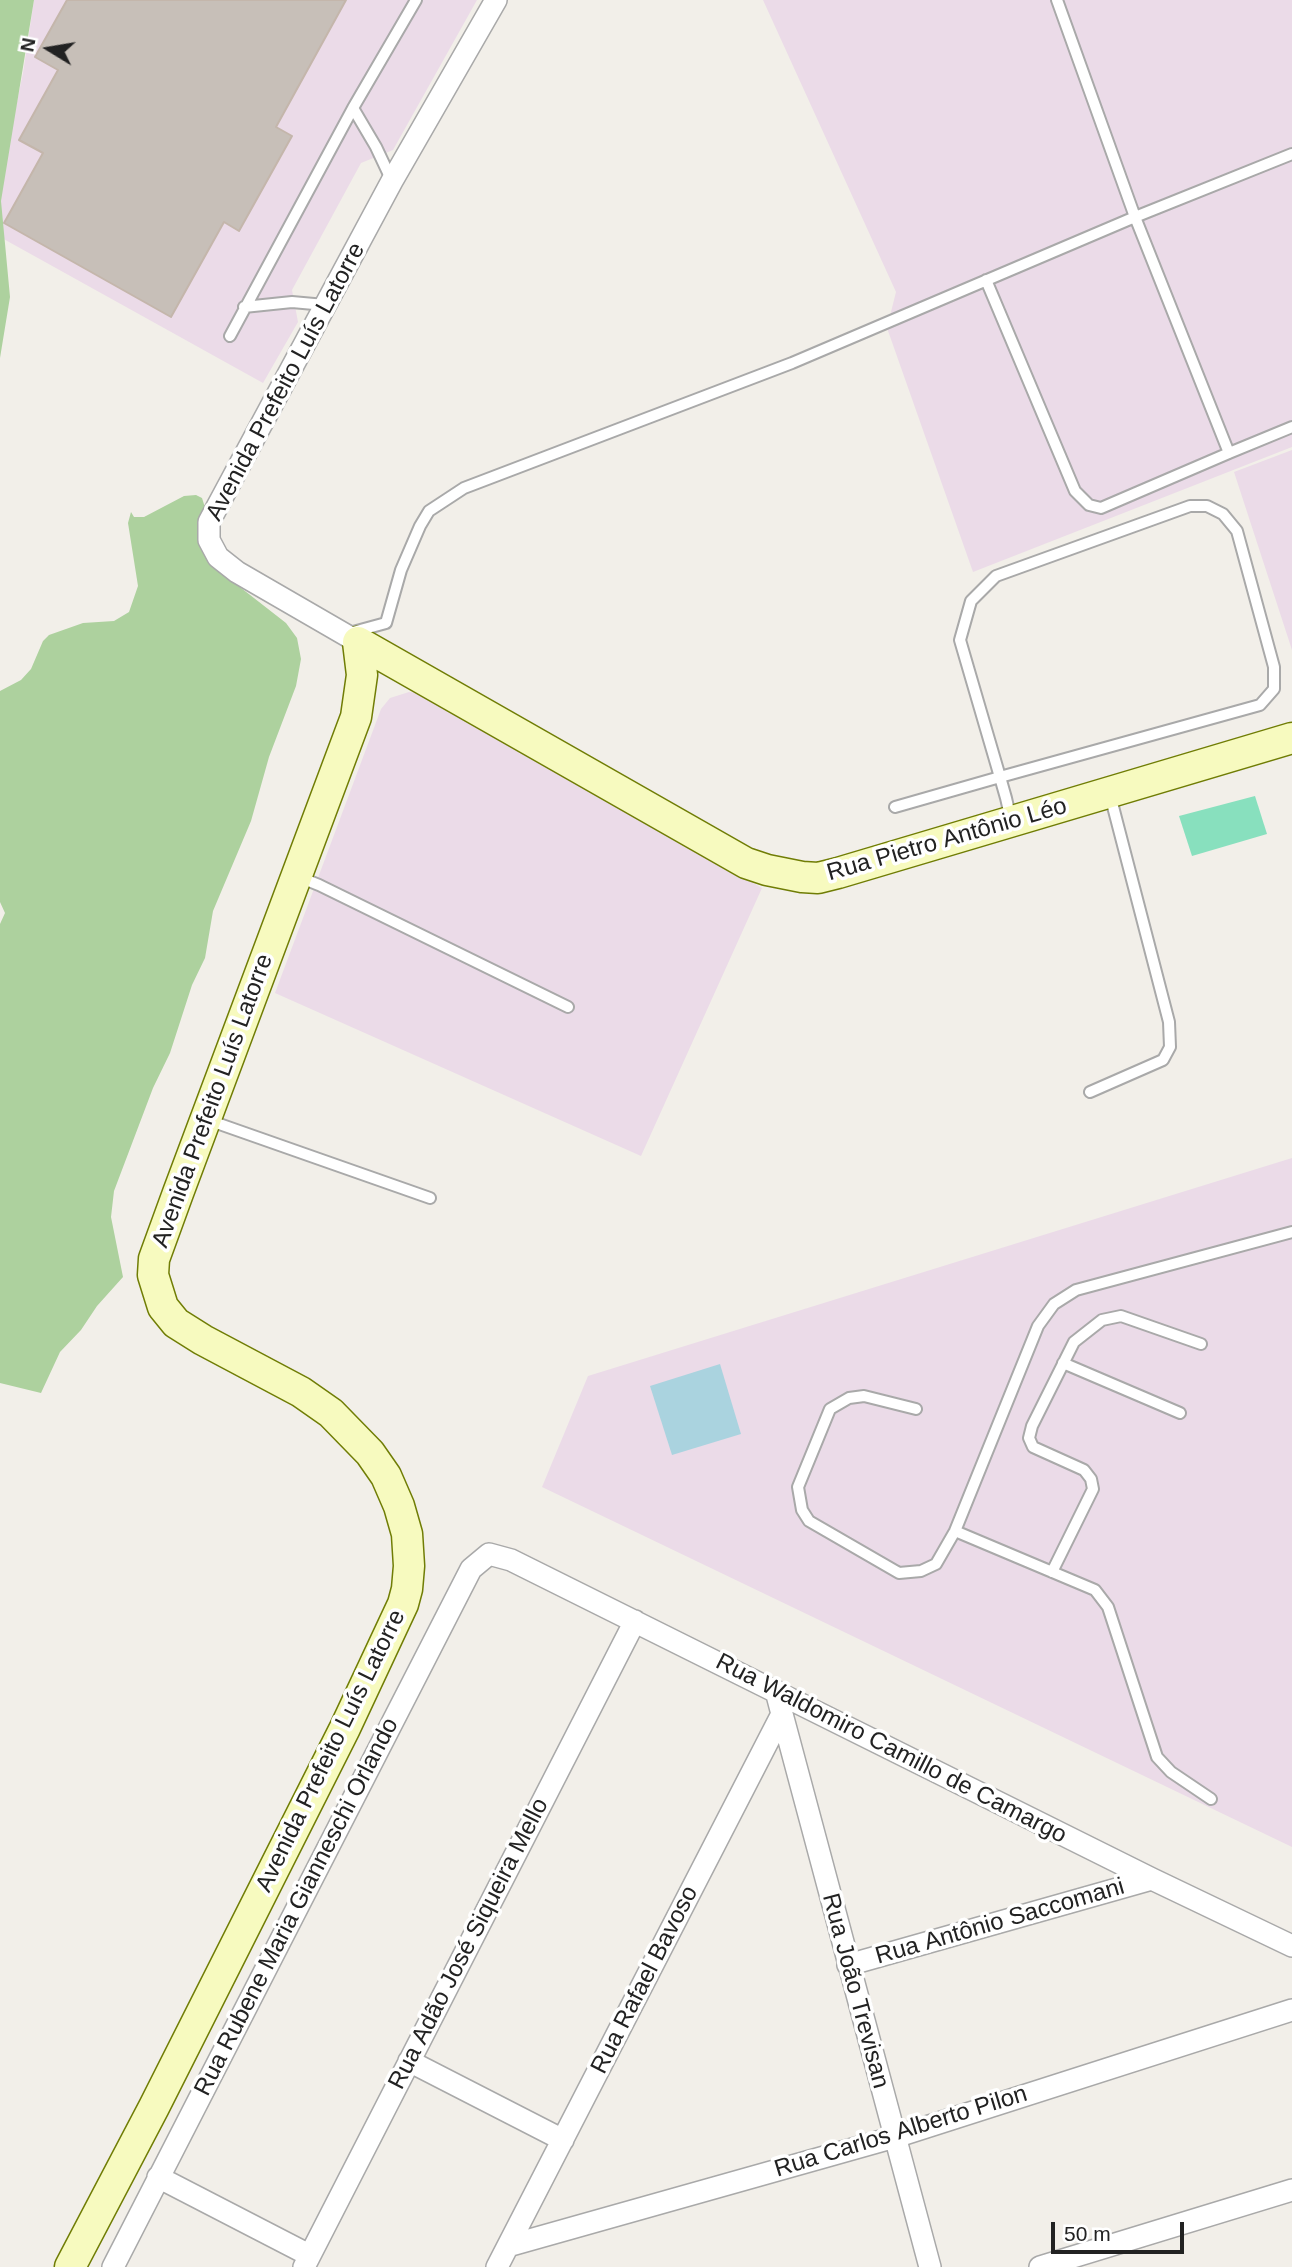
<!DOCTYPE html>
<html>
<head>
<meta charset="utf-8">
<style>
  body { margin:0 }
  #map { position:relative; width:1292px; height:2267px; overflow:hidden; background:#f2efe9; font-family:Arial,sans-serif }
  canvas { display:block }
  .north { position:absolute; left:14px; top:14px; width:70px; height:70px; -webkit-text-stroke:5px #fff; paint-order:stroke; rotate:281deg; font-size:19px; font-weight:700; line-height:28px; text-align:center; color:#222 }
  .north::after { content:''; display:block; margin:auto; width:24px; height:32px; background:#222; clip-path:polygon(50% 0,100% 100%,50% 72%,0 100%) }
  .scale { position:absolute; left:1051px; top:2222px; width:133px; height:32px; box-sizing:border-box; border:4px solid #222; border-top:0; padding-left:9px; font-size:21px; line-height:24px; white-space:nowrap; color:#222; -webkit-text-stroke:5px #fff; paint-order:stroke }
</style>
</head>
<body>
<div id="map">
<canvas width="1292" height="2267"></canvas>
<div class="north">N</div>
<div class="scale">50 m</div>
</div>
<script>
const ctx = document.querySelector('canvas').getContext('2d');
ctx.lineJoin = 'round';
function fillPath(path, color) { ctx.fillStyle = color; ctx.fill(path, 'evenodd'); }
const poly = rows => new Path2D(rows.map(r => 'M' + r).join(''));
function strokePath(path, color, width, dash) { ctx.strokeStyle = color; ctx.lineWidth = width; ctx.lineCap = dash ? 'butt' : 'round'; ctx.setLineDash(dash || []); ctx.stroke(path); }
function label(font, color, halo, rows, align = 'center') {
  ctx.font = font + ' Arial,sans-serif'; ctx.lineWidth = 7; ctx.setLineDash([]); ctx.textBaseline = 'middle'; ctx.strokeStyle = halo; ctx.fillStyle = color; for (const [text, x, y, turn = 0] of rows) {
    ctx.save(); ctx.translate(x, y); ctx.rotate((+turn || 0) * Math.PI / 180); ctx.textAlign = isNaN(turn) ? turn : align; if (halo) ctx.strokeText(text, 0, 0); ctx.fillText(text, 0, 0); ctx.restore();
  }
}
const industrial = poly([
  [34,0,477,0,393,150,361,163,292,290,298,322,263,383,0,237,0,182,23,73],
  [763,0,1292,0,1292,447,973,572,887,328,896,292],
  [1292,450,1292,650,1234,472],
  [409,692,428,694,762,888,641,1156,275,993,381,709,390,698],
  [1292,1158,1292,1847,542,1487,588,1376]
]);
const forest = poly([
  [0,0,34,0,1,201,10,297,0,358],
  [196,495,202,498,227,577,286,623,297,638,301,659,296,686,269,757,251,821,213,911,205,958,192,985,170,1053,153,1088,114,1191,111,1217,123,1277,97,1306,81,1330,60,1352,41,1393,0,1383,0,924,5,913,0,902,0,691,21,680,31,669,43,641,49,635,83,623,114,621,129,612,138,586,128,523,131,512,134,517,144,517,184,496]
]);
const pitch = poly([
  [1255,796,1267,834,1192,856,1179,816]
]);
const water = poly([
  [720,1364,741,1434,672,1455,650,1386]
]);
const building = poly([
  [67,0,346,0,276,127,292,136,239,231,224,222,171,317,4,223,43,153,19,140,58,70,35,57,67,0]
]);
const service = poly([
  [1057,0,1135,217,1229,453,1292,427],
  [353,108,376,147,392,181],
  [986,280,1075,491,1089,505,1101,508,1229,453],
  [244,307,292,302,325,305],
  [230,336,353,108,416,0],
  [353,632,386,623,401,570,420,526,429,511,464,488,792,363,1135,217,1292,154],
  [895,807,1000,777,1260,705,1274,689,1274,667,1237,531,1223,514,1207,506,1190,506,996,576,971,601,960,640,1000,777,1006,798,1011,820],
  [299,877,319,885,568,1007],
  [1090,1092,1163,1060,1170,1047,1169,1022,1110,795],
  [208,1120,430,1198],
  [1063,1363,1180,1413],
  [916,1409,864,1396,849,1398,830,1409,798,1487,802,1510,809,1521,899,1573,921,1571,936,1564,955,1531,1038,1326,1054,1304,1076,1290,1292,1232],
  [955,1531,1095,1590,1108,1607,1157,1757,1171,1772,1211,1799],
  [1052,1572,1093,1489,1091,1479,1084,1470,1033,1447,1029,1438,1032,1426,1074,1342,1102,1320,1121,1316,1201,1344]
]);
const minor = poly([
  [358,642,237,572,218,557,209,540,209,522,392,181,496,0],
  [782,1714,930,2267],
  [848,1965,1152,1879],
  [409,2061,563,2140],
  [158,2177,309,2255],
  [508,2246,895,2137,1292,2010],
  [113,2267,471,1569,489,1554,511,1560,1152,1879,1292,1946],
  [304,2267,635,1621],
  [497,2267,782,1714,776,1691],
  [1040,2267,1292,2190]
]);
const secondary = poly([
  [358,642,746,863,767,870,802,877,818,878,838,873,1292,738],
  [70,2267,154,2107,345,1728,403,1604,407,1589,409,1566,407,1534,399,1506,386,1476,370,1453,331,1413,301,1392,203,1340,176,1323,163,1307,153,1275,154,1259,178,1193,356,717,362,675,358,642]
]);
const streetNames = [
  ["Avenida Prefeito Luís Latorre",286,382,-62],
  ["Rua Pietro Antônio Léo",947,840,-16],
  ["Avenida Prefeito Luís Latorre",213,1101,-70],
  ["Rua Waldomiro Camillo de Camargo",891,1749,27],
  ["Avenida Prefeito Luís Latorre",331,1751,-64],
  ["Rua Rubene Maria Gianneschi Orlando",297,1907,-63],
  ["Rua Antônio Saccomani",1000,1922,-16],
  ["Rua Adão José Siqueira Mello",469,1944,-63],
  ["Rua Rafael Bavoso",645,1980,-63],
  ["Rua João Trevisan",855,1991,75],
  ["Rua Carlos Alberto Pilon",901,2132,-17]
];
fillPath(industrial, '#ebdbe8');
fillPath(forest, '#add19e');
fillPath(pitch, '#88e0be');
fillPath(water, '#aad3df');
fillPath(building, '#c7bfb8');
strokePath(building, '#c4b6ab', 2);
strokePath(service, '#a9a9a9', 14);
strokePath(minor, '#a9a9a9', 24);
strokePath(secondary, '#707d05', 33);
strokePath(service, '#fff', 10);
strokePath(minor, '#fff', 21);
strokePath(secondary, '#f7fabf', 30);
label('24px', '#222', '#fff', streetNames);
</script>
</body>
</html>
